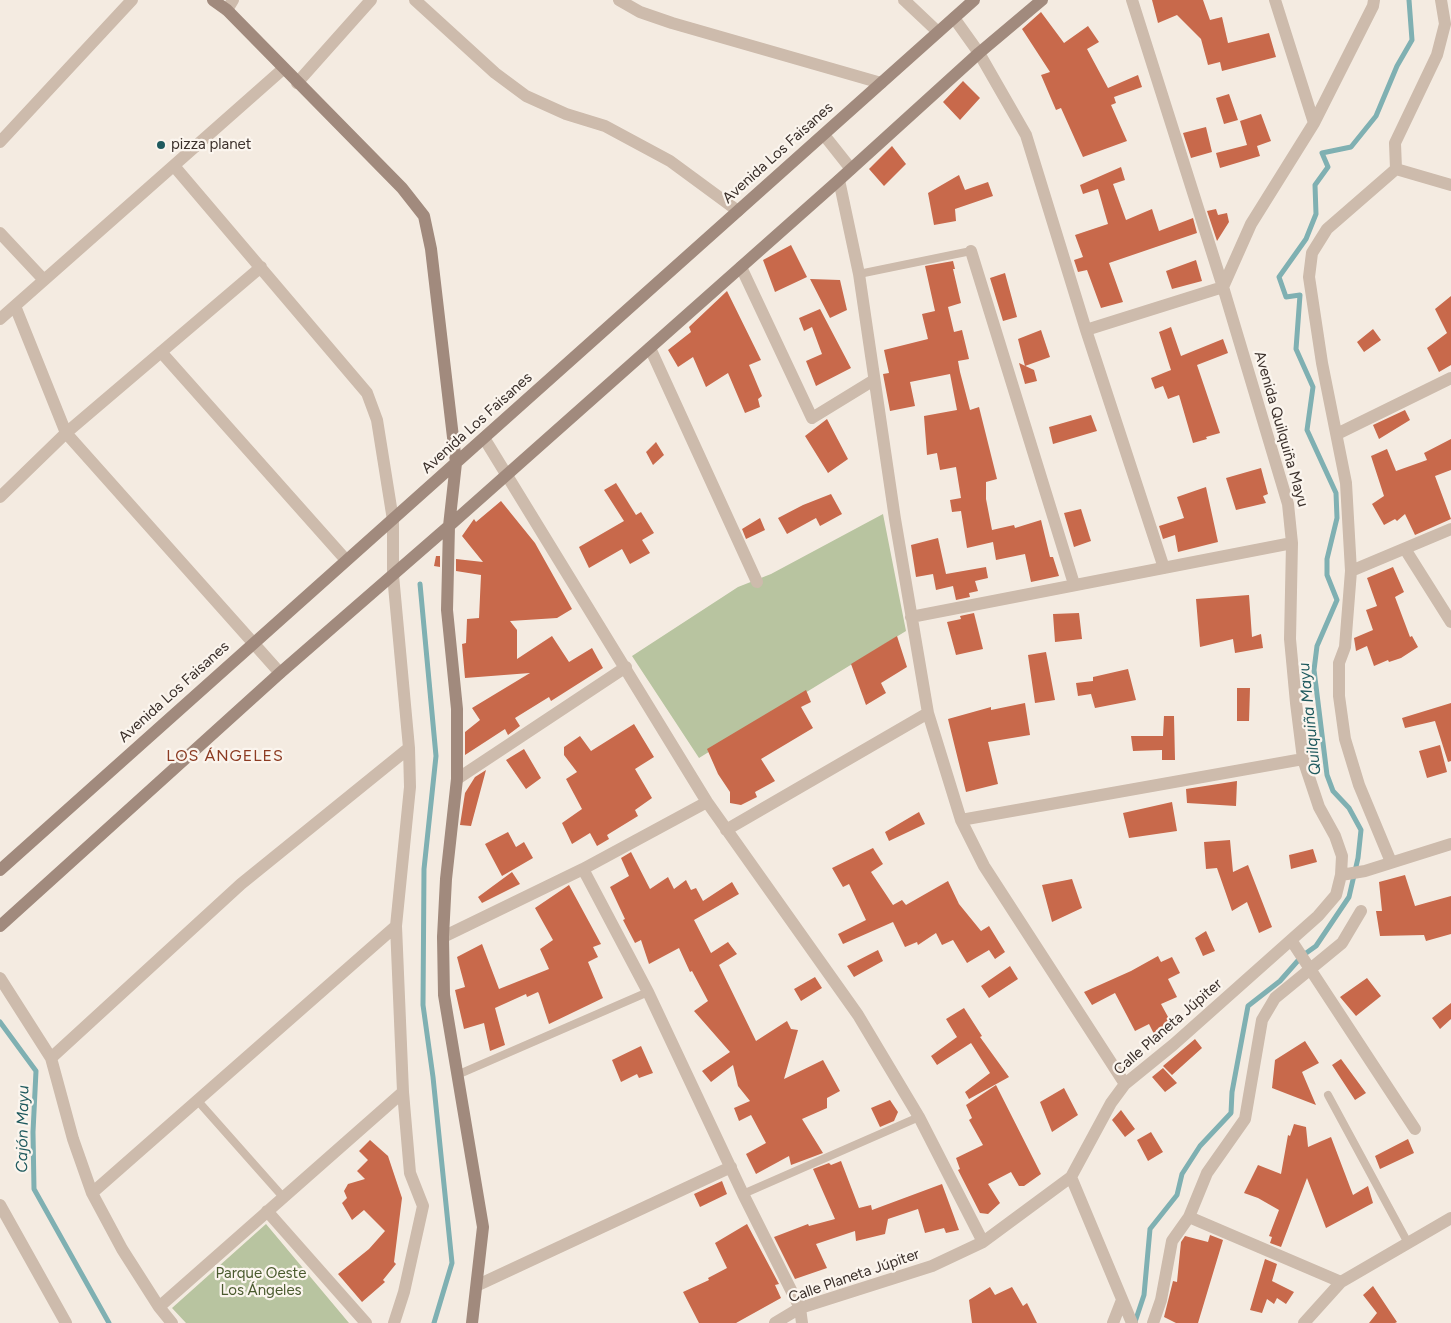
<!DOCTYPE html>
<html>
<head>
<meta charset="utf-8">
<style>
  body { margin:0 }
  canvas { display:block; background:#f4ebe1 }
</style>
</head>
<body>
<canvas width="1451" height="1323"></canvas>
<script>
const ctx = document.querySelector('canvas').getContext('2d');
ctx.lineJoin = 'round';
function fillPath(path, color) { ctx.fillStyle = color; ctx.fill(path, 'evenodd'); }
const poly = rows => new Path2D(rows.map(r => 'M' + r).join(''));
function strokePath(path, color, width, dash) { ctx.strokeStyle = color; ctx.lineWidth = width; ctx.lineCap = dash ? 'butt' : 'round'; ctx.setLineDash(dash || []); ctx.stroke(path); }
function label(font, color, halo, rows, align = 'center') {
  ctx.font = font + ' Figtree,sans-serif'; ctx.lineWidth = 4.5; ctx.setLineDash([]); ctx.textBaseline = 'middle'; ctx.strokeStyle = halo; ctx.fillStyle = color; for (const [text, x, y, turn = 0] of rows) {
    ctx.save(); ctx.translate(x, y); ctx.rotate((+turn || 0) * Math.PI / 180); ctx.textAlign = isNaN(turn) ? turn : align; if (halo) ctx.strokeText(text, 0, 0); ctx.fillText(text, 0, 0); ctx.restore();
  }
}
const green = poly([
  [883,514,906,631,699,758,632,656,738,587,771,574],
  [266,1224,349,1323,186,1323,172,1308]
]);
const stream = poly([
  [420,584,436,756,424,869,423,1005,433,1077,452,1263,434,1323],
  [0,1022,36,1071,33,1132,34,1189,109,1323],
  [1135,1322,1144,1295,1150,1229,1177,1195,1182,1174,1200,1146,1231,1113,1232,1092,1248,1006,1280,981,1302,956,1316,946,1349,897,1358,858,1361,830,1349,808,1333,791,1327,775,1314,670,1317,646,1337,600,1327,575,1327,559,1337,518,1336,493,1307,430,1313,387,1296,349,1300,295,1286,297,1279,277,1306,239,1316,214,1315,185,1328,167,1322,153,1351,147,1376,116,1397,66,1412,40,1409,0]
]);
const building = poly([
  [1152,0,1203,0,1210,20,1222,17,1228,43,1269,33,1276,57,1222,71,1220,62,1208,65,1201,39,1177,15,1158,23],
  [1041,12,1064,43,1088,26,1099,42,1087,49,1108,88,1138,75,1142,87,1114,97,1116,103,1111,105,1127,141,1083,157,1061,108,1056,110,1041,75,1050,72,1022,29],
  [963,81,980,98,960,120,943,102],
  [1229,94,1238,120,1224,124,1216,98],
  [1261,114,1271,141,1257,146,1260,156,1220,168,1216,153,1247,145,1240,121],
  [1206,127,1212,152,1191,158,1183,133],
  [892,146,906,164,884,186,869,169],
  [1121,167,1125,180,1113,184,1126,220,1152,209,1159,231,1193,218,1197,233,1109,263,1123,302,1101,308,1087,270,1078,272,1074,260,1083,257,1075,235,1108,224,1098,189,1083,194,1080,185],
  [959,175,965,190,988,182,993,196,955,209,956,221,934,225,928,193],
  [1216,209,1218,215,1227,213,1229,222,1217,241,1207,211],
  [791,245,807,277,775,292,763,260],
  [1196,260,1202,281,1172,289,1166,271],
  [953,261,955,269,953,269,961,303,948,307,954,332,962,330,969,359,958,361,960,372,970,410,979,407,997,479,986,482,986,499,992,530,1014,525,1015,528,1041,520,1050,557,1053,557,1059,576,1031,582,1025,554,996,560,993,542,967,548,961,511,952,512,950,500,961,498,956,467,940,470,937,453,927,455,924,416,957,410,950,374,910,382,915,406,890,411,883,374,889,373,884,350,928,339,922,314,935,311,925,266],
  [1005,273,1017,317,1003,321,990,278],
  [810,279,840,280,847,310,830,318],
  [727,291,761,360,749,365,762,396,758,399,760,407,745,413,728,373,706,387,693,357,678,367,668,350,691,332,689,327],
  [1451,296,1451,365,1439,372,1427,348,1447,333,1435,309],
  [820,309,851,368,816,386,806,361,822,354,812,327,804,331,799,318],
  [1171,327,1181,356,1223,339,1228,353,1197,365,1220,433,1206,437,1207,439,1193,443,1179,395,1168,399,1163,386,1155,389,1151,378,1171,370,1159,332],
  [1373,329,1381,340,1364,352,1357,342],
  [1041,330,1050,357,1025,366,1018,339],
  [1019,363,1034,370,1037,381,1025,384],
  [1405,410,1410,420,1379,439,1373,425],
  [1091,415,1097,431,1053,444,1049,427],
  [827,419,848,459,828,473,805,436],
  [1451,439,1451,470,1435,476,1451,519,1415,535,1405,514,1397,521,1395,519,1384,525,1372,504,1384,496,1371,456,1387,449,1396,471,1427,460,1424,453],
  [656,442,664,455,653,465,646,452],
  [1261,468,1268,494,1263,496,1266,503,1236,510,1226,478],
  [616,483,636,515,641,512,654,533,642,540,650,553,630,564,622,549,589,568,579,547,624,521,604,490],
  [1206,487,1218,542,1178,552,1175,535,1163,539,1159,526,1184,518,1177,497],
  [831,494,842,514,820,526,816,518,787,534,778,518,803,505],
  [501,501,535,543,572,609,557,618,510,621,517,630,517,659,552,636,569,662,592,648,603,668,551,701,549,697,515,718,520,726,508,735,505,729,465,755,465,732,480,720,472,708,530,673,465,678,462,644,466,643,467,619,479,618,481,575,456,571,456,559,483,562,462,536,474,519,476,522],
  [1081,509,1091,541,1074,547,1064,513],
  [760,518,765,530,746,539,742,529],
  [938,538,946,574,986,567,988,578,975,581,978,591,969,593,970,597,956,600,953,586,936,590,933,574,916,577,911,545],
  [436,556,440,556,440,567,434,566],
  [1393,567,1404,592,1395,597,1410,637,1412,636,1418,647,1401,658,1389,662,1388,660,1374,666,1367,646,1356,651,1354,638,1373,630,1366,610,1377,606,1367,578],
  [1249,595,1252,637,1261,634,1263,648,1235,653,1233,639,1200,647,1196,599],
  [974,613,983,649,956,655,947,622,961,619,960,616],
  [1079,613,1082,639,1055,642,1053,614],
  [897,636,907,667,881,683,886,693,866,705,851,664],
  [1046,652,1055,700,1035,703,1028,655],
  [1128,669,1136,700,1095,708,1091,694,1078,696,1076,683,1093,681,1093,677],
  [1237,688,1250,688,1249,721,1237,721],
  [806,690,811,702,801,707,813,728,761,759,775,781,755,792,757,797,741,805,730,803,730,792,718,774,707,749],
  [1025,703,1030,735,988,742,998,784,966,792,948,719,991,707,991,710],
  [1451,703,1451,761,1448,762,1435,721,1405,728,1402,718],
  [1164,716,1174,716,1175,760,1162,760,1162,750,1133,751,1131,736,1163,736],
  [634,724,654,757,635,769,652,798,635,810,638,816,607,835,609,839,597,846,590,833,572,844,562,823,582,809,566,779,577,772,564,755,564,747,580,736,591,751],
  [1440,745,1447,772,1427,778,1419,751],
  [524,749,541,778,526,789,506,760],
  [486,770,471,826,460,825,465,793,475,777],
  [1237,781,1236,806,1187,803,1186,789],
  [1172,802,1177,831,1129,838,1123,813],
  [919,812,925,824,889,841,885,832],
  [508,832,516,847,524,842,533,858,502,876,485,844],
  [1230,840,1233,872,1248,865,1272,927,1259,933,1247,902,1232,911,1217,868,1206,869,1204,842],
  [873,848,883,864,871,872,893,905,902,900,906,905,948,881,959,904,981,931,989,926,1005,952,995,959,989,950,967,963,953,940,942,945,936,933,918,945,917,942,905,947,893,922,843,944,838,934,866,920,849,884,843,887,832,868],
  [1313,849,1317,862,1291,869,1289,855],
  [631,852,650,889,668,877,674,889,686,880,691,890,696,888,703,901,732,882,739,894,694,920,711,953,728,942,737,954,719,965,756,1041,787,1021,791,1029,798,1030,784,1079,823,1060,840,1091,827,1098,827,1108,802,1119,823,1153,791,1165,789,1156,756,1174,746,1154,766,1143,751,1115,739,1121,734,1108,750,1101,738,1086,733,1065,711,1082,702,1071,730,1052,694,1011,708,1001,692,971,690,972,679,948,649,964,641,940,635,943,623,920,625,919,610,887,629,876,621,858],
  [512,872,520,884,482,903,478,897],
  [1405,875,1415,906,1451,896,1451,934,1426,941,1424,935,1380,936,1376,911,1382,911,1379,882],
  [1072,879,1082,908,1052,922,1042,885],
  [569,885,601,944,593,947,598,957,588,962,603,998,549,1024,539,994,538,992,527,997,526,994,495,1008,505,1045,490,1051,484,1023,464,1029,455,990,465,987,457,957,482,944,499,989,549,969,540,949,553,940,535,908],
  [1206,931,1215,951,1203,956,1195,938],
  [878,950,883,961,854,977,847,966],
  [1158,956,1161,962,1172,957,1180,973,1168,979,1177,997,1161,1004,1173,1026,1157,1040,1149,1024,1135,1031,1115,993,1092,1005,1084,992,1131,971],
  [1010,966,1018,979,989,998,981,986],
  [815,977,822,988,801,1001,794,989],
  [1367,978,1381,996,1356,1016,1340,997],
  [1451,1003,1451,1019,1440,1029,1432,1018],
  [964,1008,982,1036,980,1037,1009,1077,969,1099,965,1092,990,1073,971,1043,937,1065,931,1056,957,1037,946,1019],
  [1195,1039,1202,1048,1172,1075,1163,1066],
  [1305,1041,1319,1063,1302,1072,1316,1105,1272,1088,1275,1060],
  [641,1046,653,1073,639,1078,637,1074,621,1082,612,1060],
  [1341,1059,1366,1093,1355,1100,1332,1065],
  [1163,1068,1177,1083,1165,1092,1152,1077],
  [996,1085,1041,1174,1024,1186,1019,1186,1011,1172,988,1184,1000,1203,988,1214,980,1213,958,1170,960,1169,956,1158,983,1145,969,1120,972,1118,966,1105],
  [1064,1088,1078,1115,1052,1132,1040,1102],
  [890,1100,898,1112,894,1121,880,1127,871,1108],
  [1121,1110,1135,1129,1125,1137,1112,1120],
  [1294,1124,1306,1127,1308,1147,1331,1137,1353,1195,1368,1186,1373,1203,1326,1228,1307,1178,1281,1247,1270,1243,1272,1237,1269,1236,1279,1210,1258,1198,1244,1193,1258,1165,1281,1174,1288,1135,1290,1136],
  [1151,1132,1163,1152,1148,1161,1137,1140],
  [1408,1139,1414,1153,1380,1169,1375,1156],
  [370,1140,388,1156,402,1198,394,1262,396,1264,383,1280,385,1282,362,1302,338,1274,369,1249,385,1231,364,1210,352,1220,342,1203,347,1198,344,1191,348,1184,365,1179,357,1171,368,1160,359,1151],
  [841,1161,859,1208,871,1205,872,1210,942,1184,959,1230,946,1233,944,1228,925,1233,918,1209,888,1219,885,1234,856,1241,855,1231,816,1244,827,1268,795,1279,774,1237,808,1224,809,1226,835,1219,813,1169,829,1163,831,1165],
  [722,1181,727,1194,700,1207,694,1194],
  [747,1224,779,1284,775,1285,781,1298,736,1323,699,1323,683,1292,709,1280,708,1278,727,1268,715,1243],
  [1210,1235,1223,1240,1198,1323,1176,1323,1164,1317,1173,1281,1177,1282,1181,1242,1185,1236,1208,1242],
  [1265,1259,1277,1264,1272,1281,1294,1292,1286,1304,1277,1298,1274,1304,1267,1299,1262,1313,1250,1310],
  [1373,1286,1397,1322,1395,1323,1369,1323,1377,1313,1363,1295],
  [990,1287,995,1295,1012,1287,1023,1306,1027,1303,1037,1323,972,1323,969,1300]
]);
const lane = poly([
  [859,274,971,251],
  [457,1075,648,992],
  [1328,1095,1408,1243],
  [197,1100,283,1197],
  [743,1194,919,1117]
]);
const street = poly([
  [415,0,495,73,526,96,566,114,605,126,670,161,738,211],
  [619,0,640,12,672,23,881,83],
  [904,0,938,32],
  [1275,0,1314,123],
  [227,10,233,0],
  [954,18,979,53,1026,135,1086,330,1164,568],
  [297,83,371,0],
  [824,135,851,169],
  [0,142,132,0],
  [174,166,367,393,377,420,393,520,393,575,409,748,410,787,396,926,403,1092,410,1173,423,1206,404,1292,394,1323],
  [1396,169,1451,185],
  [839,180,859,274,895,519,928,713,961,820,984,866,1125,1084],
  [0,233,44,280],
  [971,251,1074,584],
  [741,267,812,418,874,380],
  [1223,287,1251,224,1314,123,1373,6,1374,0],
  [15,306,66,433,280,673],
  [0,319,283,69],
  [1086,330,1223,287],
  [650,348,757,582],
  [161,352,346,560],
  [1337,434,1451,378],
  [484,438,707,802,858,1015,919,1117,983,1242],
  [0,497,66,433,261,267],
  [1405,549,1451,622],
  [1351,571,1451,529],
  [911,617,1292,543],
  [457,779,626,667],
  [961,820,1303,759],
  [726,830,928,713],
  [1391,862,1359,785,1345,739,1339,696,1339,663,1345,647,1351,571,1346,483,1322,363,1309,277,1312,253,1327,229,1396,169,1395,143,1437,55,1445,24,1441,0],
  [583,869,648,992,743,1194,800,1308,802,1323],
  [1341,875,1365,871,1451,844],
  [443,937,583,869,707,802],
  [1291,940,1415,1129],
  [0,978,51,1058,73,1139,92,1193,122,1249,159,1307,172,1323],
  [51,1058,241,884,409,748],
  [1071,1177,1132,1323],
  [92,1193,396,926],
  [0,1205,66,1323],
  [267,1211,366,1323],
  [1189,1217,1341,1282],
  [478,1285,731,1167],
  [159,1307,403,1092],
  [775,1323,800,1308,932,1266,983,1242,1071,1177,1111,1103,1125,1084,1173,1045,1291,940,1318,916,1336,895,1341,875,1342,856,1335,836,1319,807,1303,759,1296,703,1290,639,1292,543,1288,504,1223,287,1132,0],
  [1113,1323,1122,1300],
  [1153,1323,1161,1300,1172,1241,1189,1217,1207,1173,1245,1119,1262,1020,1275,998,1342,943,1361,911],
  [1304,1323,1341,1282,1451,1218]
]);
const secondary = poly([
  [213,0,227,10,402,188,424,216,431,249,456,463,449,526,447,610,457,709,457,779,446,879,443,937,444,995,483,1227,472,1323],
  [0,870,974,0],
  [0,926,280,673,449,526,839,180,979,53,1042,0]
]);
const markers = [
  [161,145,5,"#1f5a5e"]
];
const poiNames = [
  ["pizza planet",171,145]
];
const streetNames = [
  ["Avenida Los Faisanes",778,153,-42],
  ["Avenida Los Faisanes",477,423,-42],
  ["Avenida Quilquiña Mayu",1281,429,74],
  ["Avenida Los Faisanes",174,692,-42],
  ["Calle Planeta Júpiter",1168,1027,-41],
  ["Calle Planeta Júpiter",854,1276,-19]
];
const parkNames = [
  ["Parque Oeste",261,1274],
  ["Los Ángeles",261,1291]
];
const waterNames = [
  ["Quilquiña Mayu",1310,719,-96],
  ["Cajón Mayu",23,1129,-89]
];
const neighbourhoodNames = [
  ["LOS ÁNGELES",225,756]
];
fillPath(green, '#b8c4a0');
strokePath(stream, '#7fb0b2', 5);
fillPath(building, '#c8694b');
strokePath(lane, '#cdbbac', 8);
strokePath(street, '#cdbbac', 12);
strokePath(secondary, '#a18a7d', 12);
for (const [x, y, r, color] of markers) { const dot = new Path2D(); dot.arc(x, y, r, 0, 2 * Math.PI); ctx.fillStyle = color; ctx.fill(dot); strokePath(dot, '#fbf5ee', 2); }
label('15px', '#3b302b', '#fbf5ee', poiNames, 'left');
label('15px', '#3b302b', '#fbf5ee', streetNames);
label('15px', '#4a5a2e', '#fbf5ee', parkNames);
label('italic 16px', '#1f5a5e', '#fbf5ee', waterNames);
ctx.letterSpacing = '1px';
label('16px', '#8c3b22', '#fbf5ee', neighbourhoodNames);
ctx.letterSpacing = '0px';
</script>
</body>
</html>
